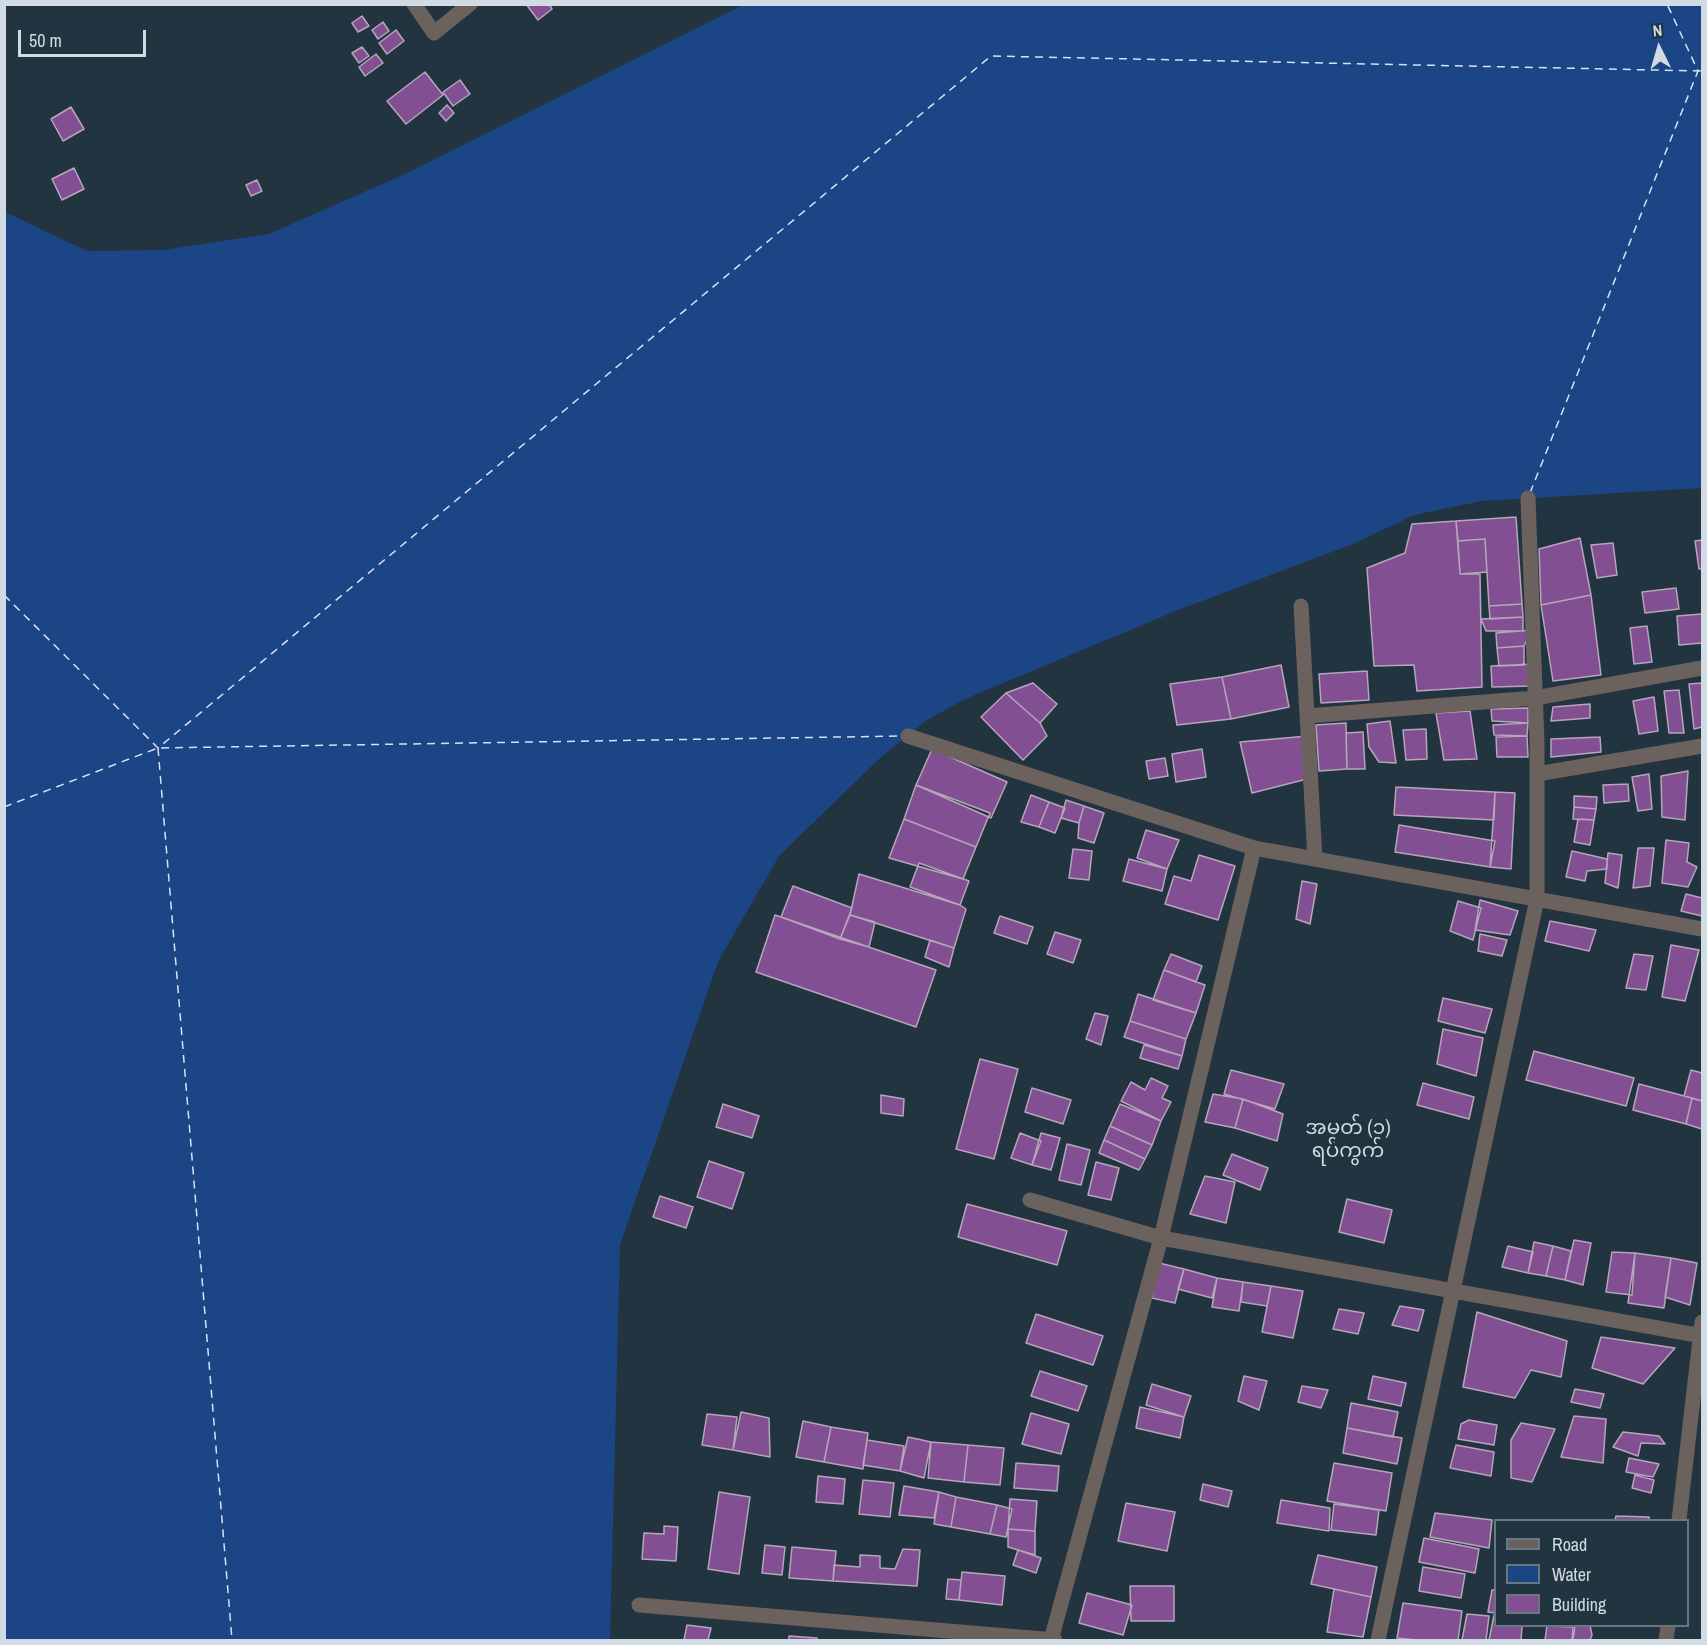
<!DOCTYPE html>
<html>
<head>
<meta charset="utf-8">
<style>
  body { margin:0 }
  #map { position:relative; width:1707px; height:1645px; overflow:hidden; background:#233441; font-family:"Archivo Narrow",sans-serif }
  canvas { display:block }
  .frame { position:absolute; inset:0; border:6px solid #d0dbe3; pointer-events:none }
  .legend { position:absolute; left:1494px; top:1519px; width:195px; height:108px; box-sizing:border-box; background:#233441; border:2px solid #687782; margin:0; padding:8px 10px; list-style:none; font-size:18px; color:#d0dbe3 }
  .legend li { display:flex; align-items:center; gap:12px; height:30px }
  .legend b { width:30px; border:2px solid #687782 }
  .north { position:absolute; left:1629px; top:18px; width:60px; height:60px; -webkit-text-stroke:4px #233441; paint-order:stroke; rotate:355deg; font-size:16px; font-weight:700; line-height:24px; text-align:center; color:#d0dbe3 }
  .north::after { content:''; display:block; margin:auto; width:21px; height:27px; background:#d0dbe3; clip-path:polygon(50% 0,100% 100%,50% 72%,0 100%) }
  .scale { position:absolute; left:18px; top:30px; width:128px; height:27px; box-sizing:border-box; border:3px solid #d0dbe3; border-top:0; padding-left:8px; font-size:18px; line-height:21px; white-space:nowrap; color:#d0dbe3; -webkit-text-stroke:4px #233441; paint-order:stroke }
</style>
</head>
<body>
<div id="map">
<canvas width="1707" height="1645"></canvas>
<div class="frame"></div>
<ul class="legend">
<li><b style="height:8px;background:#6b615d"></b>Road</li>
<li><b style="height:16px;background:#1b4585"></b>Water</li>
<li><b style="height:16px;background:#824f93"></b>Building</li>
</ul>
<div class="north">N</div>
<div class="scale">50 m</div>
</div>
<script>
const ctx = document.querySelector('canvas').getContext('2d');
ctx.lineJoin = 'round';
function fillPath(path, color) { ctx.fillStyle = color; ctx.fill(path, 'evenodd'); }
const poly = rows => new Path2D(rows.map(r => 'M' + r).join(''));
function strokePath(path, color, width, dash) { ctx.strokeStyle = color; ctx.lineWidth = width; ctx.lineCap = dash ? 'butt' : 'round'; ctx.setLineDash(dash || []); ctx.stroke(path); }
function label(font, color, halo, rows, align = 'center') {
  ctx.font = font + ' "Archivo Narrow","Noto Sans Myanmar",sans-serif'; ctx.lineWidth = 4.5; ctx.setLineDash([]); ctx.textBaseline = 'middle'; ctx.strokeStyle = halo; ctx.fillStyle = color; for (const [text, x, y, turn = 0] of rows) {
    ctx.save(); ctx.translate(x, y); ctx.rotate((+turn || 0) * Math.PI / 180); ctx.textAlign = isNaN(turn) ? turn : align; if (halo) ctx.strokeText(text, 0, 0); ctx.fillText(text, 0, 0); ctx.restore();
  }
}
const water = poly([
  [743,5,1702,5,1702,488,1482,501,1414,515,1353,544,1178,610,965,699,927,720,881,757,779,856,718,962,620,1245,610,1640,5,1640,5,212,87,251,163,250,269,234,405,174]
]);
const ferry = poly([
  [1530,493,1698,71,1667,4],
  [4,595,158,748,991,56,1702,71],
  [158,748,232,1640],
  [4,807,158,748,902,736]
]);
const building = poly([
  [526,4,549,4,552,9,538,20,526,4],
  [362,16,369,26,358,32,352,23,362,16],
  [383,22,389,31,378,39,372,30,383,22],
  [396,30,404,41,387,54,379,43,396,30],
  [362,47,369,56,359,63,352,53,362,47],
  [376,54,383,63,365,76,359,67,376,54],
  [425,72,443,95,406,124,387,101,425,72],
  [460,80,470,94,453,106,443,92,460,80],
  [447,105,454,113,446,121,439,113,447,105],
  [71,107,84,129,63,141,51,119,71,107],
  [74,168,84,189,62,200,52,179,74,168],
  [257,180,262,191,251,196,246,185,257,180],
  [1516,517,1522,604,1489,606,1485,539,1458,541,1456,521,1516,517],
  [1456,521,1460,574,1480,574,1482,687,1417,691,1414,665,1374,666,1367,568,1405,553,1412,524,1456,521],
  [1580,538,1591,595,1541,605,1539,549,1580,538],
  [1485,539,1487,572,1460,574,1458,541,1485,539],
  [1702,540,1702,569,1699,569,1695,541,1702,540],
  [1613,543,1617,575,1597,578,1591,545,1613,543],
  [1676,588,1679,609,1645,613,1642,592,1676,588],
  [1591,595,1601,675,1553,681,1541,605,1591,595],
  [1522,604,1523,617,1490,619,1489,606,1522,604],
  [1702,614,1702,643,1679,645,1677,616,1702,614],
  [1523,617,1523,631,1486,631,1481,619,1523,617],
  [1647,626,1652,662,1634,664,1630,628,1647,626],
  [1532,630,1524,646,1497,648,1496,633,1532,630],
  [1524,646,1524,665,1499,666,1497,648,1524,646],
  [1534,664,1534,686,1492,687,1491,666,1534,664],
  [1281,665,1289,707,1231,719,1222,677,1281,665],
  [1367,671,1369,700,1321,703,1319,674,1367,671],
  [1222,677,1231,719,1177,725,1170,684,1222,677],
  [1033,683,1057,704,1040,723,1006,693,1033,683],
  [1702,683,1702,727,1694,729,1689,684,1702,683],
  [1679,690,1684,733,1669,733,1664,691,1679,690],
  [1006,693,1040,723,1047,736,1023,760,981,717,1006,693],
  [1654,697,1658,731,1639,734,1633,701,1654,697],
  [1590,704,1590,718,1551,721,1553,707,1590,704],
  [1528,708,1528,723,1492,721,1491,709,1528,708],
  [1470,711,1477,759,1444,760,1436,713,1470,711],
  [1390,721,1396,763,1379,762,1369,747,1367,724,1390,721],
  [1346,723,1347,769,1319,771,1316,725,1346,723],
  [1528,723,1527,736,1494,735,1493,725,1528,723],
  [1426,729,1427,759,1406,760,1403,730,1426,729],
  [1363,732,1365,769,1347,769,1346,733,1363,732],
  [1308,736,1311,778,1252,793,1240,742,1308,736],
  [1527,736,1528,757,1497,757,1496,737,1527,736],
  [1600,737,1601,752,1551,757,1551,739,1600,737],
  [932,749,1007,782,991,818,916,785,932,749],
  [1202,749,1206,777,1176,782,1172,754,1202,749],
  [1165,758,1168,776,1149,779,1146,761,1165,758],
  [1688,771,1685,820,1662,817,1661,776,1688,771],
  [1649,774,1652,809,1638,811,1632,777,1649,774],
  [1628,784,1629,801,1604,803,1603,785,1628,784],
  [916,785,990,813,976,847,904,819,916,785],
  [1396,787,1495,792,1494,820,1394,815,1396,787],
  [1495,792,1515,793,1511,869,1490,867,1495,792],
  [1031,795,1049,802,1039,827,1021,822,1031,795],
  [1574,796,1597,797,1596,809,1574,807,1574,796],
  [1066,800,1084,806,1079,823,1061,818,1066,800],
  [1049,802,1065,808,1055,833,1039,827,1049,802],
  [1084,806,1104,813,1094,843,1078,838,1079,823,1084,806],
  [1574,807,1596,809,1594,820,1573,819,1574,807],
  [904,819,976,847,963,879,889,858,904,819],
  [1578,819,1594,820,1590,845,1574,842,1578,819],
  [1399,825,1495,841,1490,867,1395,852,1399,825],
  [1146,830,1179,840,1167,869,1137,858,1146,830],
  [1666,840,1689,843,1687,862,1697,867,1688,887,1662,883,1666,840],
  [1638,848,1654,848,1650,886,1633,888,1638,848],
  [1073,849,1092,851,1089,880,1069,878,1073,849],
  [1572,851,1607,859,1607,869,1587,871,1585,881,1566,877,1572,851],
  [1608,853,1622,855,1618,888,1605,883,1608,853],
  [1199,855,1235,866,1218,920,1165,904,1174,876,1191,881,1199,855],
  [1129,859,1167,869,1162,891,1123,881,1129,859],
  [919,863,969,881,960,905,910,887,919,863],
  [859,874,960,905,966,909,954,948,850,915,859,874],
  [1302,881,1317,884,1310,924,1296,919,1302,881],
  [793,886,852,908,840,939,781,917,793,886],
  [1686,894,1702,898,1702,916,1681,911,1686,894],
  [1480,900,1518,911,1510,935,1475,930,1480,900],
  [1458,901,1481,908,1473,940,1450,931,1458,901],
  [775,915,936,970,916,1027,756,972,775,915],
  [850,915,875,922,869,947,840,939,850,915],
  [1000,916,1033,927,1027,944,994,933,1000,916],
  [1550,921,1596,930,1589,951,1545,941,1550,921],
  [1055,932,1081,940,1073,963,1047,954,1055,932],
  [1480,934,1507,940,1502,956,1478,951,1480,934],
  [930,940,954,948,949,967,925,957,930,940],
  [1671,945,1699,950,1685,1001,1662,997,1671,945],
  [1171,954,1202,966,1196,982,1164,970,1171,954],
  [1634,954,1653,956,1646,990,1626,988,1634,954],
  [1164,970,1205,985,1196,1013,1153,1000,1164,970],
  [1138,994,1196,1013,1186,1039,1130,1021,1138,994],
  [1443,998,1492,1009,1485,1033,1438,1021,1443,998],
  [1095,1013,1108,1016,1101,1045,1086,1039,1095,1013],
  [1130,1021,1186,1039,1182,1056,1124,1037,1130,1021],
  [1443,1029,1483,1038,1476,1076,1437,1064,1443,1029],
  [1144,1045,1182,1056,1178,1069,1140,1058,1144,1045],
  [1534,1051,1634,1078,1626,1106,1526,1080,1534,1051],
  [980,1059,1018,1069,994,1159,956,1149,980,1059],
  [1231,1070,1284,1084,1275,1109,1224,1094,1231,1070],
  [1691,1070,1702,1073,1702,1101,1684,1096,1691,1070],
  [1151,1078,1168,1086,1162,1098,1171,1102,1161,1121,1121,1101,1131,1082,1145,1090,1151,1078],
  [1423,1083,1474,1097,1469,1119,1417,1105,1423,1083],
  [1639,1084,1692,1098,1686,1124,1633,1110,1639,1084],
  [1032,1088,1071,1100,1063,1124,1025,1112,1032,1088],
  [1213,1094,1243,1099,1235,1128,1205,1122,1213,1094],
  [881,1095,904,1099,903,1116,881,1113,881,1095],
  [1692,1098,1702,1101,1702,1129,1686,1124,1692,1098],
  [1243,1099,1283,1114,1277,1141,1235,1128,1243,1099],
  [723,1104,759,1116,752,1138,716,1127,723,1104],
  [1120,1104,1161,1121,1152,1145,1110,1126,1120,1104],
  [1110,1126,1152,1145,1145,1159,1104,1140,1110,1126],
  [1020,1133,1041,1141,1032,1165,1011,1158,1020,1133],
  [1041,1133,1060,1138,1051,1170,1032,1165,1041,1133],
  [1104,1140,1145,1159,1139,1170,1099,1153,1104,1140],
  [1067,1144,1090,1150,1081,1185,1059,1180,1067,1144],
  [1232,1154,1268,1168,1260,1190,1223,1175,1232,1154],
  [709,1161,744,1173,732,1209,697,1197,709,1161],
  [1096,1162,1119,1168,1111,1200,1088,1195,1096,1162],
  [1205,1176,1235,1182,1226,1223,1190,1214,1205,1176],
  [660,1196,693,1207,686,1228,653,1217,660,1196],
  [1347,1199,1392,1210,1384,1243,1339,1232,1347,1199],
  [967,1204,1067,1231,1057,1265,958,1237,967,1204],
  [1574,1240,1591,1243,1583,1285,1565,1280,1574,1240],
  [1534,1242,1553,1246,1546,1276,1528,1273,1534,1242],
  [1508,1246,1533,1252,1528,1273,1502,1267,1508,1246],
  [1553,1246,1571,1251,1565,1280,1546,1276,1553,1246],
  [1612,1252,1635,1253,1632,1295,1606,1292,1612,1252],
  [1635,1253,1671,1258,1664,1308,1628,1303,1635,1253],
  [1671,1258,1697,1263,1690,1305,1665,1297,1671,1258],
  [1159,1263,1184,1269,1175,1303,1152,1298,1159,1263],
  [1184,1269,1217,1278,1212,1298,1178,1289,1184,1269],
  [1217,1278,1243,1282,1239,1311,1212,1307,1217,1278],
  [1243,1282,1271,1286,1267,1306,1241,1302,1243,1282],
  [1271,1286,1303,1291,1293,1338,1262,1332,1271,1286],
  [1400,1306,1424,1310,1418,1331,1392,1325,1400,1306],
  [1339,1309,1364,1313,1358,1334,1333,1329,1339,1309],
  [1477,1312,1567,1341,1561,1377,1531,1370,1515,1398,1463,1387,1477,1312],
  [1036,1314,1103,1336,1093,1365,1026,1343,1036,1314],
  [1601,1337,1675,1348,1643,1384,1592,1368,1601,1337],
  [1040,1371,1087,1386,1078,1411,1031,1396,1040,1371],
  [1244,1376,1267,1381,1259,1410,1238,1401,1244,1376],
  [1373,1376,1406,1383,1401,1406,1368,1399,1373,1376],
  [1152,1384,1191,1396,1184,1417,1146,1405,1152,1384],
  [1302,1386,1328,1390,1321,1408,1298,1402,1302,1386],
  [1575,1389,1604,1394,1600,1408,1571,1402,1575,1389],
  [1351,1403,1398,1412,1393,1437,1347,1428,1351,1403],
  [1140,1407,1184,1417,1180,1438,1136,1428,1140,1407],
  [741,1412,769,1418,770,1457,733,1450,741,1412],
  [1031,1413,1069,1424,1061,1454,1022,1444,1031,1413],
  [707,1414,737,1417,733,1450,702,1445,707,1414],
  [1574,1416,1606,1419,1603,1463,1561,1457,1574,1416],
  [1469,1420,1497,1425,1494,1445,1458,1439,1461,1424,1469,1420],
  [803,1421,831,1427,824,1462,796,1457,803,1421],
  [1521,1423,1555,1429,1532,1482,1511,1478,1511,1440,1521,1423],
  [831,1427,868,1433,863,1469,824,1462,831,1427],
  [1347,1428,1402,1438,1397,1464,1343,1453,1347,1428],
  [1623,1432,1659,1436,1665,1444,1641,1443,1638,1456,1613,1447,1623,1432],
  [908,1437,931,1442,924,1478,900,1471,908,1437],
  [867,1440,904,1446,900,1471,863,1465,867,1440],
  [931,1442,968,1445,964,1482,928,1478,931,1442],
  [968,1445,1004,1448,1000,1485,964,1482,968,1445],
  [1456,1445,1494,1452,1491,1476,1450,1468,1456,1445],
  [1629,1458,1659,1464,1653,1477,1626,1472,1629,1458],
  [1016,1463,1059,1466,1057,1491,1014,1488,1016,1463],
  [1334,1463,1392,1473,1386,1511,1327,1501,1334,1463],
  [1635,1475,1654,1480,1651,1493,1632,1488,1635,1475],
  [818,1476,845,1479,843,1504,816,1502,818,1476],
  [863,1480,894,1483,890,1517,859,1514,863,1480],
  [1203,1484,1232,1491,1228,1507,1200,1500,1203,1484],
  [904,1486,939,1492,934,1518,899,1515,904,1486],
  [719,1492,750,1497,739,1574,708,1569,719,1492],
  [939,1492,956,1497,951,1527,934,1524,939,1492],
  [956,1497,997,1505,990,1534,951,1527,956,1497],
  [1010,1499,1037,1501,1035,1531,1008,1529,1010,1499],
  [1281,1500,1330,1508,1329,1531,1277,1523,1281,1500],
  [1126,1503,1175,1512,1167,1551,1118,1541,1126,1503],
  [1334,1504,1379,1510,1376,1535,1331,1530,1334,1504],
  [997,1505,1012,1509,1006,1537,990,1534,997,1505],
  [1435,1513,1492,1520,1489,1548,1430,1537,1435,1513],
  [1616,1516,1649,1517,1649,1520,1615,1520,1616,1516],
  [664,1526,678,1527,676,1561,642,1559,644,1533,664,1534,664,1526],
  [1008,1529,1035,1531,1035,1555,1008,1547,1008,1529],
  [1424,1538,1479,1549,1475,1573,1419,1562,1424,1538],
  [765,1545,785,1547,782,1575,762,1573,765,1545],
  [792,1547,836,1551,833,1581,789,1578,792,1547],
  [903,1549,920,1550,917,1586,833,1581,834,1565,860,1567,860,1555,880,1556,880,1568,895,1569,903,1549],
  [1018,1550,1041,1558,1036,1573,1013,1565,1018,1550],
  [1318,1555,1377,1567,1371,1597,1311,1584,1318,1555],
  [1423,1567,1465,1574,1461,1598,1419,1591,1423,1567],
  [962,1572,1005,1576,1002,1605,959,1600,962,1572],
  [948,1579,961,1580,959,1600,946,1599,948,1579],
  [1130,1586,1174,1586,1174,1621,1131,1621,1130,1586],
  [1334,1589,1371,1597,1363,1637,1327,1632,1334,1589],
  [1492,1590,1496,1590,1496,1613,1488,1612,1492,1590],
  [1087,1593,1132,1605,1123,1635,1079,1623,1087,1593],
  [1403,1603,1462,1611,1458,1640,1416,1640,1397,1638,1403,1603],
  [1467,1614,1489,1616,1486,1640,1462,1640,1467,1614],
  [1494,1615,1496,1626,1522,1626,1521,1640,1489,1640,1494,1615],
  [687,1625,711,1628,708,1640,684,1640,687,1625],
  [1547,1626,1573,1627,1572,1640,1545,1640,1547,1626],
  [1575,1626,1590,1626,1592,1635,1590,1640,1573,1640,1575,1626],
  [789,1636,817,1638,817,1640,789,1640,789,1636]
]);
const minor = poly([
  [414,4,434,33,470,4],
  [1301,606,1315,859],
  [1307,716,1535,698,1702,668],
  [908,736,1254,848,1702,929],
  [1537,774,1702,746],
  [1030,1200,1161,1238,1702,1336],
  [1679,1520,1702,1322],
  [639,1605,1055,1640],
  [1051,1640,1161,1238,1254,848],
  [1378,1640,1537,899,1537,742,1528,498],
  [1666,1640,1668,1626]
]);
const quarterNames = [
  ["အမှတ် (၁)",1348,1129],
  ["ရပ်ကွက်",1348,1152]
];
fillPath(water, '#1b4585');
strokePath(ferry, '#d6e2f5', 1.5, [8, 6]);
fillPath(building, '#824f93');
strokePath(building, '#b5a6ba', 1.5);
strokePath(minor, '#6b615d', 15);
label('20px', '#d0dbe3', '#233441', quarterNames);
</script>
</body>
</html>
